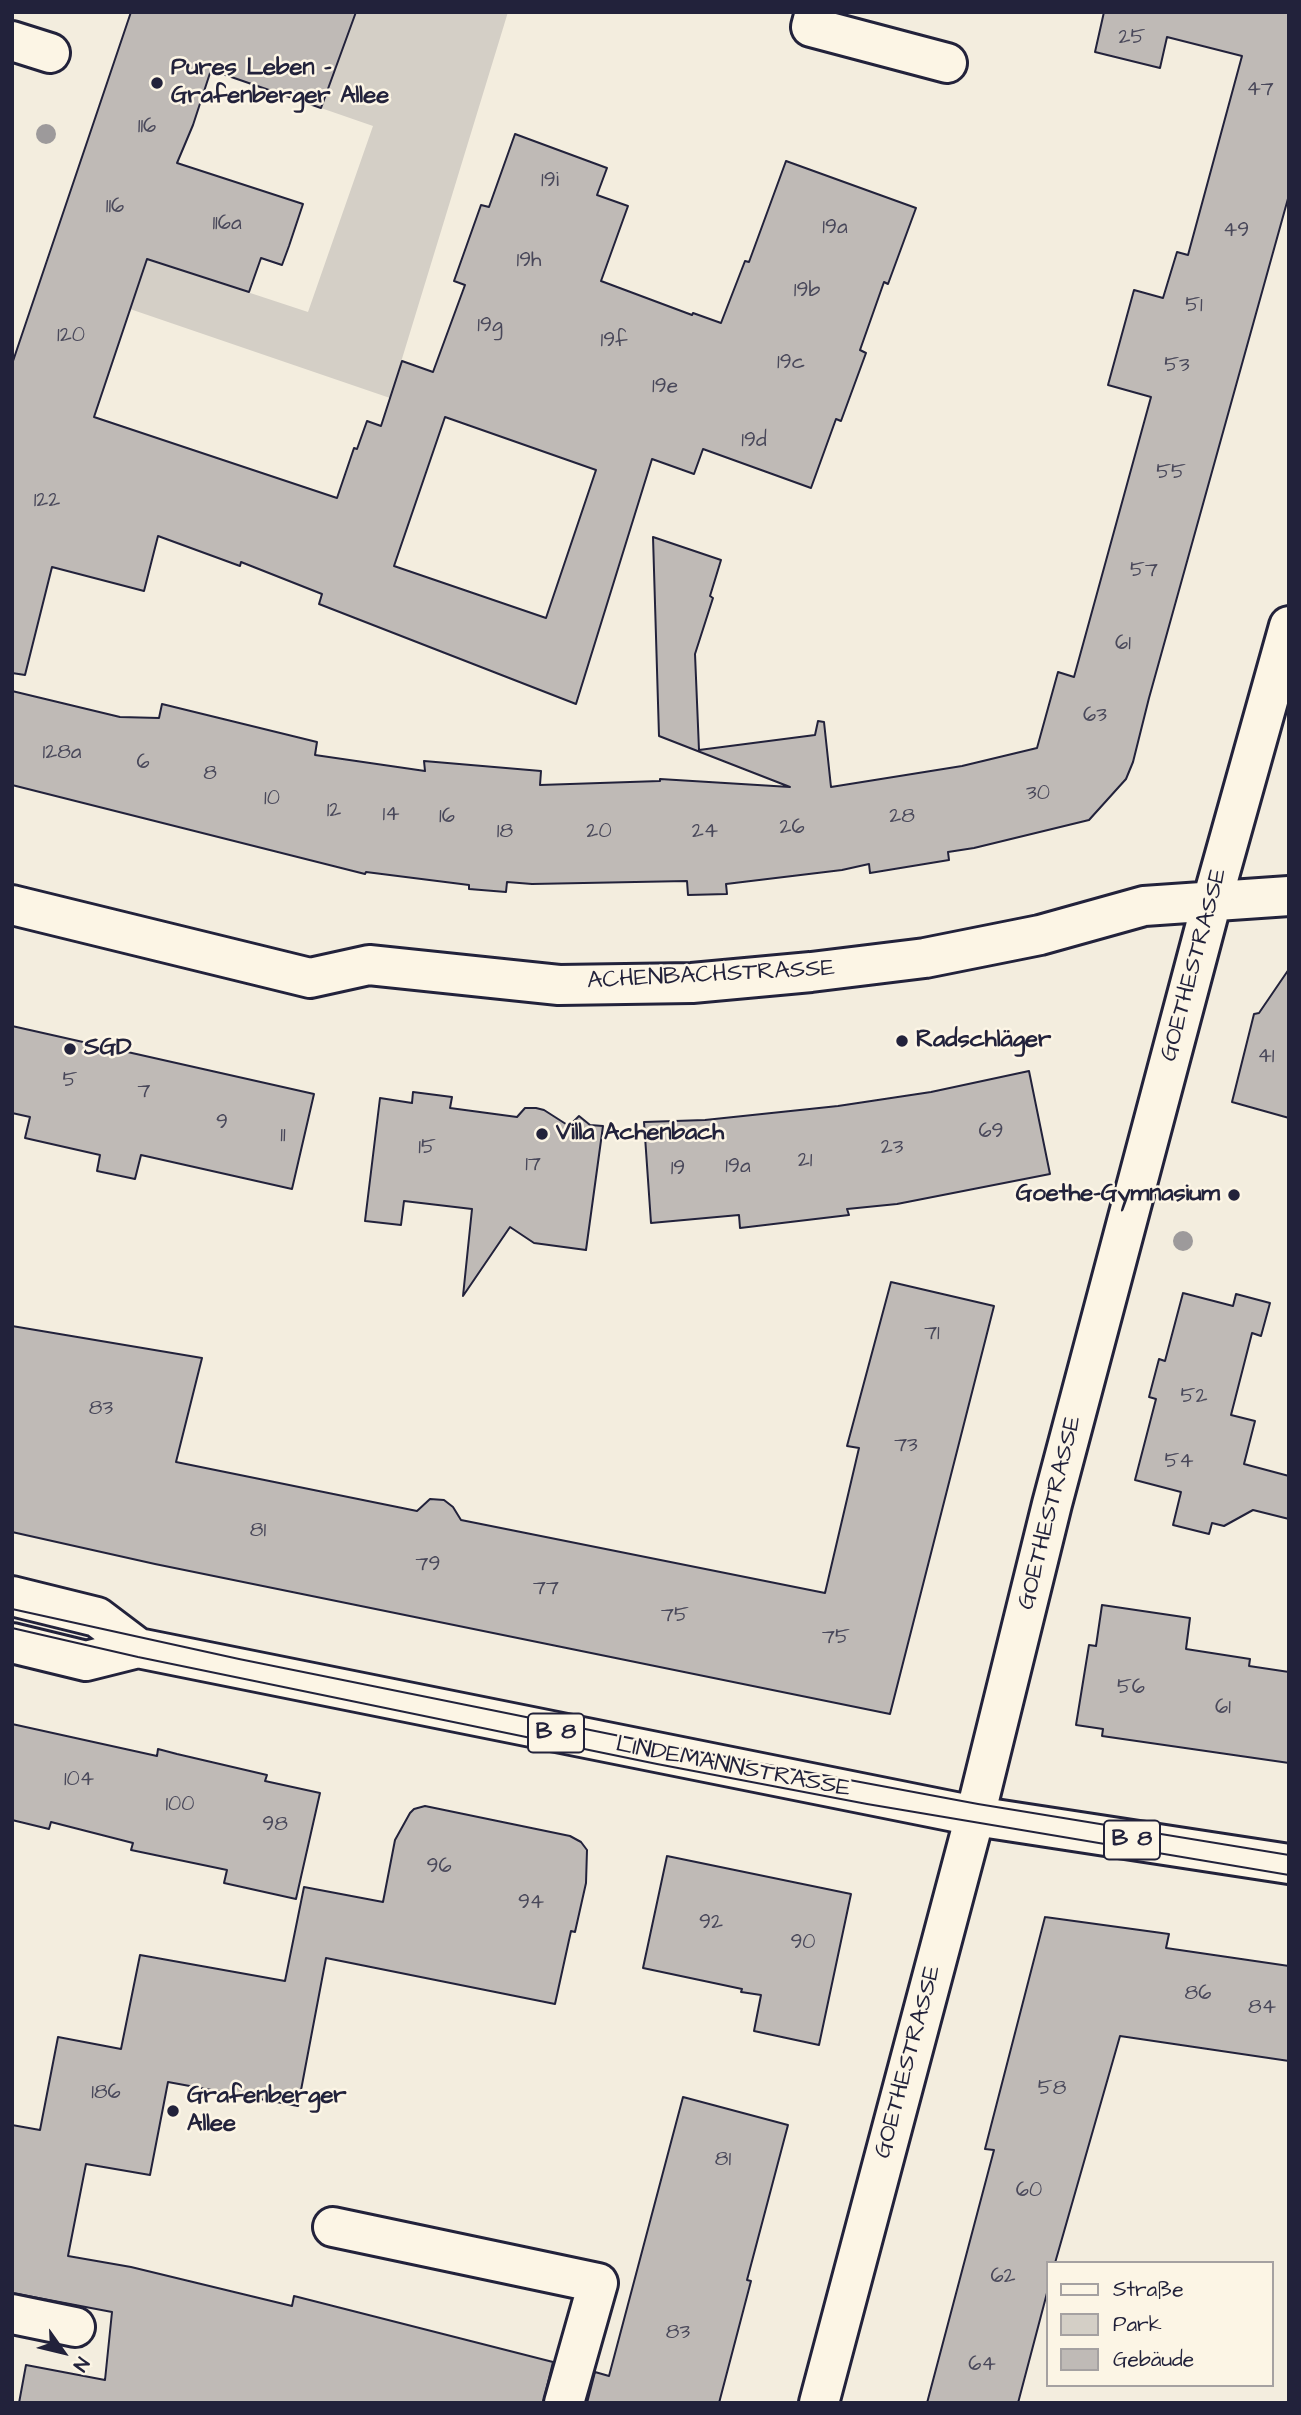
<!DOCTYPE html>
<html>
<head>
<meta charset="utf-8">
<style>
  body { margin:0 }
  #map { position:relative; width:1301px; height:2415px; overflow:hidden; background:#f3edde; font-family:"Architects Daughter",sans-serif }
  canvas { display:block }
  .frame { position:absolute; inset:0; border:14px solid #22223b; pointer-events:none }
  .legend { position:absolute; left:1046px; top:2261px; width:228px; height:126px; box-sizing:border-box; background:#fcf5e5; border:2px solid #a5a1a1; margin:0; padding:9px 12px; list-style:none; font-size:21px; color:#22223b }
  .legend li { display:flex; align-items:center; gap:14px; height:35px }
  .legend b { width:35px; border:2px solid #a5a1a1 }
  .north { position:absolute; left:28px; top:2317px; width:70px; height:70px; -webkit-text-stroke:5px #fcf5e5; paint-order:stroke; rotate:124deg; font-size:19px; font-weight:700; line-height:28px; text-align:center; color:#22223b }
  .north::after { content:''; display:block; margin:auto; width:24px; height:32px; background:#22223b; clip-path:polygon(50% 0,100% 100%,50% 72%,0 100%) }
</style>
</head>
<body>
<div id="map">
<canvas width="1301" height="2415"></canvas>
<div class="frame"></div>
<ul class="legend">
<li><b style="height:9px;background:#fcf5e5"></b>Straße</li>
<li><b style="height:19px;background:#d4cfc6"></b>Park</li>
<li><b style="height:19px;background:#bfbab6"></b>Gebäude</li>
</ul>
<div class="north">N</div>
</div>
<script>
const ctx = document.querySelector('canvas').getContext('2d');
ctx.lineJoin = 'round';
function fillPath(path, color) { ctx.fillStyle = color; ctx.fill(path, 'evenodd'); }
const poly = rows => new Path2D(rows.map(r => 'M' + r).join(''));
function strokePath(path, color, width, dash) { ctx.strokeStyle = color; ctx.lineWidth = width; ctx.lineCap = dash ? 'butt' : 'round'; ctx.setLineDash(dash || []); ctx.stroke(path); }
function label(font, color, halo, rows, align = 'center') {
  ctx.font = font + ' "Architects Daughter",sans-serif'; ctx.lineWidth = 5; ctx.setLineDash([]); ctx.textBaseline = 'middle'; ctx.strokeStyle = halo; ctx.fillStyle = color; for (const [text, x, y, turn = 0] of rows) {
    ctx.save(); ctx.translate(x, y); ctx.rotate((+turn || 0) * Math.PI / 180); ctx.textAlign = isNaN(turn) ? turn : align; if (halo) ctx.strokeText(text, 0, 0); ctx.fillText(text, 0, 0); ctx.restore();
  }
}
const green = poly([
  [356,12,508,12,390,398,130,309,147,259,308,312,373,126,321,108]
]);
const building = poly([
  [131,12,356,12,321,108,211,70,193,125,177,163,303,204,289,246,282,265,261,258,249,292,147,259,94,417,337,498,354,448,357,449,367,421,381,426,402,361,433,372,465,285,454,281,481,205,489,207,515,134,607,168,597,195,628,206,601,281,692,315,693,313,721,323,745,261,749,262,786,161,916,208,888,284,884,282,860,350,866,353,841,421,836,419,811,488,703,449,694,474,652,459,576,704,319,604,322,594,241,562,240,566,158,536,144,591,52,567,25,675,12,673,12,364,131,12],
  [445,417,596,470,546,618,394,566,445,417],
  [1104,12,1289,12,1289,195,1149,698,1133,762,1126,779,1089,820,974,848,948,852,949,860,870,873,869,864,842,870,726,884,727,894,688,895,687,881,532,884,507,882,506,892,469,889,469,885,366,872,365,874,12,785,12,691,120,717,159,718,162,704,317,742,315,755,425,771,424,761,541,771,540,785,660,781,660,779,790,787,659,736,653,537,721,560,710,596,713,598,695,654,699,750,815,735,818,721,824,722,831,787,962,766,1037,748,1058,672,1074,677,1151,397,1108,385,1134,290,1163,298,1177,252,1188,255,1242,56,1167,37,1160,68,1095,52,1104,12],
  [1289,969,1289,1118,1232,1102,1254,1014,1259,1013,1289,969],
  [12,1026,314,1094,292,1189,141,1155,135,1179,97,1171,100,1155,25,1138,30,1117,12,1113,12,1026],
  [1029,1071,1050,1174,897,1204,847,1209,849,1215,740,1228,739,1215,651,1223,644,1122,705,1120,838,1106,931,1092,1029,1071],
  [413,1092,452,1097,450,1108,517,1117,525,1108,536,1108,544,1110,569,1126,579,1116,590,1125,603,1126,586,1250,534,1243,510,1227,463,1296,472,1209,404,1201,401,1225,365,1221,380,1098,412,1103,413,1092],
  [891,1282,994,1306,890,1714,155,1564,12,1532,12,1326,202,1358,176,1462,417,1511,430,1499,444,1500,453,1507,461,1520,825,1593,859,1448,847,1446,891,1282],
  [1183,1293,1233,1306,1236,1294,1270,1303,1261,1336,1252,1333,1231,1415,1255,1421,1244,1464,1289,1476,1289,1519,1253,1510,1224,1526,1212,1523,1209,1534,1173,1525,1181,1492,1135,1480,1156,1399,1149,1397,1159,1359,1165,1361,1183,1293],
  [1102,1605,1190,1618,1186,1649,1250,1659,1249,1666,1289,1672,1289,1763,1102,1736,1103,1729,1076,1725,1089,1645,1096,1646,1102,1605],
  [12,1724,157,1756,158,1749,177,1754,267,1775,265,1781,320,1793,296,1899,224,1883,227,1870,131,1850,133,1843,51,1822,49,1829,12,1820,12,1724],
  [425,1806,570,1836,581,1842,587,1850,586,1883,575,1932,571,1931,555,2004,326,1958,298,2106,168,2082,150,2175,86,2164,68,2256,131,2267,292,2306,294,2296,553,2362,543,2403,19,2403,26,2365,105,2380,112,2312,12,2293,12,2125,40,2130,58,2037,121,2049,140,1955,285,1981,304,1887,383,1902,395,1840,410,1813,414,1809,425,1806],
  [667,1856,851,1894,819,2045,754,2031,761,1995,741,1992,742,1989,643,1968,667,1856],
  [1045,1917,1169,1934,1166,1948,1289,1966,1289,2061,1120,2036,1055,2263,1047,2263,1047,2293,1018,2403,927,2403,994,2150,985,2149,1045,1917],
  [683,2097,788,2125,747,2280,751,2281,719,2403,587,2403,595,2372,609,2376,683,2097]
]);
const minor = poly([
  [815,12,811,27,947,63],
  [12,41,50,53],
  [12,905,310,978,369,965,559,985,692,983,811,972,925,958,1040,935,1144,906,1289,896],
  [333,2227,598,2283,564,2403],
  [12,2314,75,2327],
  [819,2403,975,1816,1052,1504,1212,901,1289,626]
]);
const major = poly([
  [12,1596,97,1617,138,1648],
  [12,1643,86,1661,138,1648,975,1816,1289,1864]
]);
const tram = poly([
  [12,1609,239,1659,694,1751,978,1804,1289,1855],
  [12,1628,138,1657,657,1764,867,1804,1289,1875]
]);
const trees = [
  [46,134],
  [1183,1241]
];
const markers = [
  [157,83,7,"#22223b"],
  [902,1041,7,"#22223b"],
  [70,1049,7,"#22223b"],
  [542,1134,7,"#22223b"],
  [1234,1195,7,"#22223b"],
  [173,2111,7,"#22223b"]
];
const numberNames = [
  ["25",1132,39],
  ["47",1260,91],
  ["116",147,128],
  ["19i",550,182],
  ["116",115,208],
  ["116a",227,225],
  ["19a",835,229],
  ["49",1236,232],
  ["19h",529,262],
  ["19b",807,292],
  ["51",1194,307],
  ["19g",490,327],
  ["120",71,337],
  ["19f",614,342],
  ["19c",791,364],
  ["53",1177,367],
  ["19e",665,388],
  ["19d",754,442],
  ["55",1171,474],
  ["122",47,502],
  ["57",1144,572],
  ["61",1123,645],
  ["63",1095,717],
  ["128a",62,754],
  ["6",143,764],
  ["8",210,775],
  ["30",1038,795],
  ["10",272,800],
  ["12",334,812],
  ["14",391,816],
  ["16",447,818],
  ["28",902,818],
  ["26",792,829],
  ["18",505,833],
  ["20",599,833],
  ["24",705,833],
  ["41",1266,1058],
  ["5",70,1082],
  ["7",144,1093],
  ["9",222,1124],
  ["69",991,1133],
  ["11",283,1137],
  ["15",427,1149],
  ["23",892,1149],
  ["21",805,1162],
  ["17",533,1166],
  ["19a",738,1168],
  ["19",678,1170],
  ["71",932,1335],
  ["52",1194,1398],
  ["83",101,1410],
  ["73",906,1447],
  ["54",1179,1463],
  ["81",258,1532],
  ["79",428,1566],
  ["77",546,1590],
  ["75",675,1617],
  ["75",836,1639],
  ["56",1131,1689],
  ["61",1223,1709],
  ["104",79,1781],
  ["100",180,1806],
  ["98",275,1826],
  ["96",439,1868],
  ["94",531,1904],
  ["92",711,1924],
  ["90",803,1944],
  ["86",1198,1995],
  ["84",1262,2009],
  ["58",1052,2090],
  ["186",106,2094],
  ["81",723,2161],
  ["60",1029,2192],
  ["62",1003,2278],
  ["83",678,2334],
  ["64",982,2366]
];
const shields = [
  [556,1733,56],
  [1132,1840,56]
];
const shieldNames = [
  ["B 8",556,1733],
  ["B 8",1132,1840]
];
const poiNames = [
  ["Pures Leben -",171,69],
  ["Grafenberger Allee",171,97],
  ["Radschläger",916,1041],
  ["SGD",84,1049],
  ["Villa Achenbach",556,1134],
  ["Goethe-Gymnasium",1220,1195,"right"],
  ["Grafenberger",187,2097],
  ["Allee",187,2125]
];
const streetNames = [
  ["GOETHESTRASSE",1195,965,-75],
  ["ACHENBACHSTRASSE",711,976,-3],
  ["GOETHESTRASSE",1051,1513,-76],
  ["LINDEMANNSTRASSE",733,1768,11],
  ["GOETHESTRASSE",909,2062,-75]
];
fillPath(green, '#d4cfc6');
fillPath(building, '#bfbab6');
strokePath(building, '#22223b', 2);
strokePath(minor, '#22223b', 44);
strokePath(major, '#22223b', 44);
strokePath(minor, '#fcf5e5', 38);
strokePath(major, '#fcf5e5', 38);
strokePath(tram, '#22223b', 2);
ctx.fillStyle = '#9d9a9b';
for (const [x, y] of trees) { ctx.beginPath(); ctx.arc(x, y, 10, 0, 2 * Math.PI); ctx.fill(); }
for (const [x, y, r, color] of markers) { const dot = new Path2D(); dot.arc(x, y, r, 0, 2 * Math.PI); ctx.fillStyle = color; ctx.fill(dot); strokePath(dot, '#fcf5e5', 2.5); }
label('21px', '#49485a', null, numberNames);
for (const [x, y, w] of shields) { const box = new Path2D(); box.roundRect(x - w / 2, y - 19.5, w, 39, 5); ctx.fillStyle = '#fcf5e5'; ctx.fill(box); strokePath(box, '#22223b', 2); }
label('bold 23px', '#22223b', null, shieldNames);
label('bold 24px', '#22223b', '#fcf5e5', poiNames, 'left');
label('24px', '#22223b', '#fcf5e5', streetNames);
</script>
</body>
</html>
